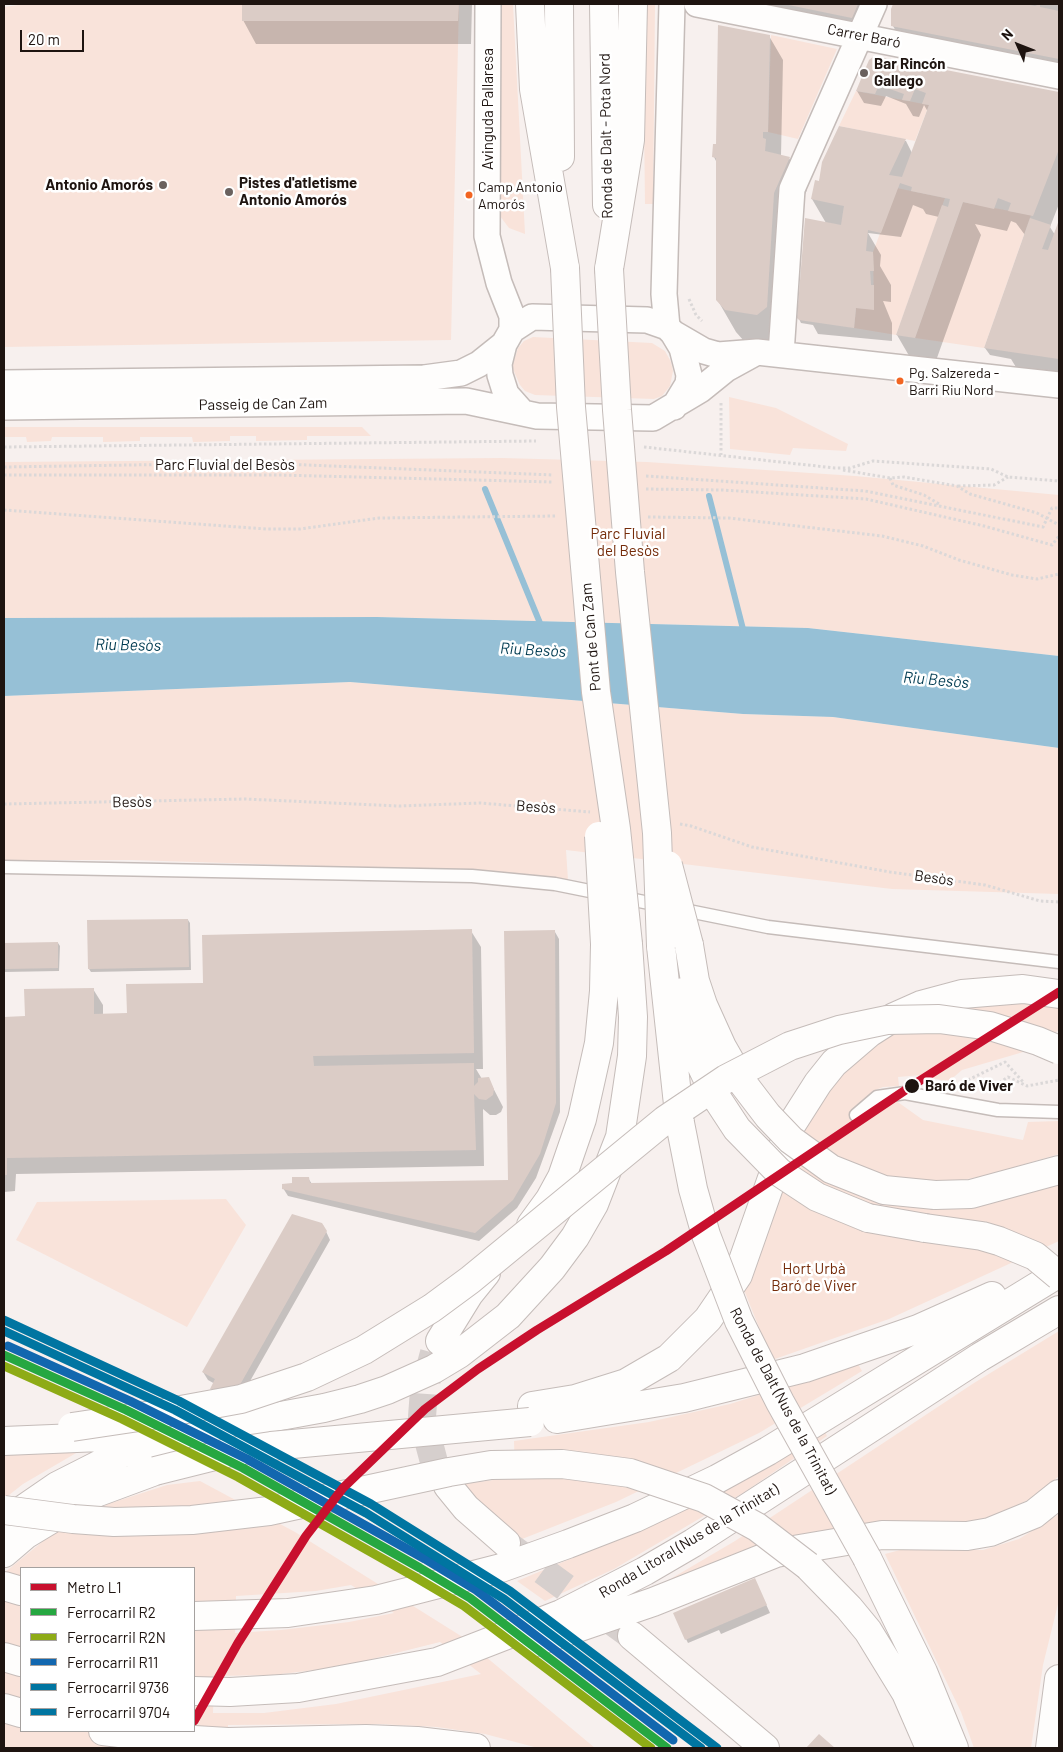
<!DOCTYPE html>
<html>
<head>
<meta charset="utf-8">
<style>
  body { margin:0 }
  #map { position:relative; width:1063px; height:1752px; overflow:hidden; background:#f7f0ee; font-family:Barlow,sans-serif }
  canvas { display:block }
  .frame { position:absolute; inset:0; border:5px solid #1e1410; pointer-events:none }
  .legend { position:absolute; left:20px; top:1567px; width:175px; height:165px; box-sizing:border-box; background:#fff; border:1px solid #a5a19f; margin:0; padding:6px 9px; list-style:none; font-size:15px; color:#1e1410 }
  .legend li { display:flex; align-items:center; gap:10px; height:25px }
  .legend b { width:25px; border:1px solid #a5a19f }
  .north { position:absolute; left:993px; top:20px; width:50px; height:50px; -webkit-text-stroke:4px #fff; paint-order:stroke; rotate:314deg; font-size:14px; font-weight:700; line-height:20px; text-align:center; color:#1e1410 }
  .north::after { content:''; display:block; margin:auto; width:18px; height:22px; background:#1e1410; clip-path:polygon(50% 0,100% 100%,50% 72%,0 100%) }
  .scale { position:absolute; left:20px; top:30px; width:64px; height:22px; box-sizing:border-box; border:2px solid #1e1410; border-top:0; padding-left:6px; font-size:15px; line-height:18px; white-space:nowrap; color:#1e1410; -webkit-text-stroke:4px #fff; paint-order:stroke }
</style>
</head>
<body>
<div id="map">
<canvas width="1063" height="1752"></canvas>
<div class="frame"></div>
<ul class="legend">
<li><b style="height:6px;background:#c8102e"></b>Metro L1</li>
<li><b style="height:6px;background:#26a741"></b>Ferrocarril R2</li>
<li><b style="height:6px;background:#8eab16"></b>Ferrocarril R2N</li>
<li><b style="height:6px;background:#1267af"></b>Ferrocarril R11</li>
<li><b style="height:6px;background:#0075a1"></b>Ferrocarril 9736</li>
<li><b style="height:6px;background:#0075a1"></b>Ferrocarril 9704</li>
</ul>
<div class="north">N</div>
<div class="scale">20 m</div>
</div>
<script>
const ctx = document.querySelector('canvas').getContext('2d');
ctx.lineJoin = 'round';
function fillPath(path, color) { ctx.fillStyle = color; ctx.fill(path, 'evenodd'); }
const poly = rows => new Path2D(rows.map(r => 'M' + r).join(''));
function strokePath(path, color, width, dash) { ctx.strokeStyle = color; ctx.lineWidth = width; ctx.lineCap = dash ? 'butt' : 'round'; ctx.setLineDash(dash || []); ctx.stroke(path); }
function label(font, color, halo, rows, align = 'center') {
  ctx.font = font + ' Barlow,sans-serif'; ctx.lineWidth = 5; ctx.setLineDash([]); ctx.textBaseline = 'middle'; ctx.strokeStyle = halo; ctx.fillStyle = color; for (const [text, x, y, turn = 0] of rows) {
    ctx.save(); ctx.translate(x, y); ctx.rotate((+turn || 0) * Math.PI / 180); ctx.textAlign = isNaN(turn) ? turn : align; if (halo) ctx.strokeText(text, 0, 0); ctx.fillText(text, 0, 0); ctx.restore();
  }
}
const green = poly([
  [25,4,459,4,451,340,4,347,4,7],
  [501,4,513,4,525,234,509,228,500,216],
  [646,4,655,4,653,204,645,204,643,37],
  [771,35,837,49,798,139,768,132],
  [856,91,929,105,915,141,839,126],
  [897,188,945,198,896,335,854,328,856,308,874,309,873,252],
  [963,202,1031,215,984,348,915,338],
  [533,337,652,343,665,351,671,362,673,371,670,386,662,396,654,399,535,395,525,391,520,385,512,367,518,348,524,341],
  [729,397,776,408,848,444,846,451,793,448,790,455,730,449],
  [4,427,362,427,371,436,307,436,307,440,256,441,256,436,230,436,230,441,193,442,192,437,140,437,140,441,103,442,103,437,52,437,51,441,27,442,26,437,4,437],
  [502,458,647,462,855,476,1059,495,1059,656,808,628,377,617,4,618,4,462],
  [350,682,743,714,833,717,1059,748,1059,894,892,889,566,850,568,880,385,868,132,860,4,860,4,696],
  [1035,999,1059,1009,1059,1030,1030,1050,962,1070,948,1082,922,1075,898,1077,899,1086,883,1087,873,1091,849,1114,857,1120,884,1100,895,1100,923,1120,1023,1140,1028,1122,1059,1121,1059,1154,988,1175,952,1182,1059,1178,1059,1241,889,1319,772,1360,742,1285,805,1120,844,1069,901,1025,950,1006],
  [226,1199,246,1225,187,1327,16,1240,37,1202],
  [1059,1331,1059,1476,1036,1496,1001,1513,985,1518,669,1585,667,1581,735,1541,974,1383],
  [858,1364,862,1371,759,1433,616,1502,517,1541,457,1485,515,1477,514,1441,649,1422,730,1404],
  [825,1432,827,1436,743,1493,614,1569,545,1601,517,1581,652,1525,731,1486],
  [4,1445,83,1449,23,1484,4,1499],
  [200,1481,295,1532,461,1636,595,1748,538,1748,485,1734,437,1727,379,1724,228,1725,228,1748,4,1748,4,1573,53,1533,108,1504,167,1485],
  [21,1568,194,1568,194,1731,21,1731],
  [351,1585,394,1613,349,1622,281,1630,235,1633,236,1596,316,1591],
  [440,1642,481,1674,336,1704,264,1713,213,1713,214,1676,273,1675,340,1667],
  [1059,1514,1059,1600,1043,1665,1031,1748,974,1748,961,1712,885,1554,904,1549,983,1550,1019,1539]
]);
const water = poly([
  [377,617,808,628,1059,656,1059,748,833,717,743,714,350,682,4,696,4,618]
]);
const shadow = poly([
  [243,4,472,4,471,44,256,44,243,20],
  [736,4,870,4,861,34],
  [894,4,1059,4,1059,73,906,49,893,26,892,9],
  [769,36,783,60,781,156,789,158,807,190,792,225,775,346,744,341,736,332,717,299,717,163,714,157,717,145],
  [878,58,1059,93,1059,204,1050,227,1055,235,1059,223,1059,387,1025,382,1011,359,990,355,985,348,1025,235,1016,223,1011,221,1007,231,975,224,981,235,933,369,915,366,897,335,939,217,926,214,923,209,913,205,901,237,868,233,881,255,880,266,891,285,891,302,883,301,892,323,892,341,818,334,813,325,801,323,799,319,826,223,812,199,840,128,906,141,912,153,928,112,924,105,919,117,913,116,906,104,886,96,881,106,864,103,857,91],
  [188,920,190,923,191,970,91,972,89,969],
  [471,931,481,947,483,1069,476,1069,482,1079,488,1078,503,1107,501,1112,496,1115,490,1115,483,1109,484,1166,16,1174,15,1191,4,1192,4,1018,26,1017,93,989,103,1005,103,1015,128,1015,204,984],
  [555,932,559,939,560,1112,536,1178,517,1208,479,1241,288,1196,283,1188,308,1178,312,1184,509,1181],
  [58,943,60,946,59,971,4,972,4,944],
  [323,1225,330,1240,241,1397,216,1397,212,1389,215,1384,208,1380,203,1372],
  [755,1580,770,1613,721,1634,719,1630,688,1643,686,1639]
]);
const stream = poly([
  [485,489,542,628],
  [709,496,744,633]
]);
const building = poly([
  [242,4,459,4,458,21,242,21],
  [784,4,858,4,852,18],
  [893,4,1025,4,1035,6,1040,4,1040,7,1059,11,1059,59,891,26,891,9],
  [718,25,770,35,768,132,763,132,763,138,766,139,765,151,790,157,774,193,767,307,757,315,725,310,716,300,716,158,712,157,713,144,716,144],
  [874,56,1059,92,1059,149,1033,216,1008,211,1011,203,998,198,994,209,963,202,915,338,896,335,942,205,948,207,950,199,911,191,912,187,900,183,881,233,868,230,866,251,873,252,874,271,870,271,871,285,874,285,874,310,856,308,854,328,799,320,797,318,805,218,841,225,844,206,811,199,815,180,819,181,822,162,839,126,906,139,889,175,902,177,929,105,922,104,926,93,915,89,910,101,902,100,904,94,879,85,875,94,856,91,869,60],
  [1030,218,1051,225,1042,249,1048,250,1059,220,1059,359,984,348],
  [188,919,189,967,88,969,87,920],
  [472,929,474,1053,313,1056,314,1066,474,1063,474,1086,478,1082,478,1078,489,1077,494,1089,493,1095,486,1100,479,1099,474,1094,476,1150,7,1158,7,1175,4,1175,4,1017,25,1016,24,989,94,988,94,1014,127,1013,126,984,203,983,202,935],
  [555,930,556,1103,540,1154,513,1200,475,1233,282,1189,282,1184,292,1183,292,1177,309,1177,310,1183,508,1180,504,931],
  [58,942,58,968,4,969,4,943],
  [292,1214,322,1223,327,1231,237,1390,222,1394,210,1389,215,1379,202,1372],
  [755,1578,767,1605,685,1640,673,1613],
  [819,1734,835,1748,806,1748]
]);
const trunkTunnel = poly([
  [434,1353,424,1390,422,1417,434,1462,448,1486],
  [509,1546,632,1636]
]);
const path = poly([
  [689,299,696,315,702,321],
  [721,403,721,455],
  [4,447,536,441],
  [644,447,835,468,850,468,873,461,991,469,1008,477,1059,481],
  [4,467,258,463,553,475],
  [843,470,890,478,904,477,957,486,970,494,1037,513,1059,525],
  [4,475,278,475,553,482],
  [646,476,865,491,1043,527,1052,508,1059,508],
  [890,478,893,485,924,495,939,504],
  [958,486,994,485,1008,477],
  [646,489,722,490,866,499,984,526,1052,545,1059,536],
  [4,510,266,529,300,529,379,518,557,516],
  [648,517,729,518,882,536,923,546,959,560,1012,575,1037,579,1059,574],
  [4,804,245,799,399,806,480,803,590,812],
  [680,824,691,826,752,847,890,872,985,885,1040,901,1059,902],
  [968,1080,1005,1062,1024,1083],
  [987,1091,1008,1077,1027,1086,1059,1080]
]);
const service = poly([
  [4,867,472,876,555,884,768,927,1059,962],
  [856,1115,877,1097,905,1093,998,1110,1059,1112]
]);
const minor = poly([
  [488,4,487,236,499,283,512,316,512,330],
  [697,4,1059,76],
  [667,327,664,294,672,4],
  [673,333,704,351,718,355,757,352,1059,385],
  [781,354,792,189,874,4],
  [4,383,424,378,461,373,479,364,504,344],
  [4,407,466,401,537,416,653,418,700,390,726,369,757,352],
  [522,412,506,394,500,375,499,364,504,344,512,330,532,317,647,320,667,327,673,333,682,348,689,375,688,384,674,407]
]);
const trunk = poly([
  [530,4,534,89,565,268],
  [559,4,560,157],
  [604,4,607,205],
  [609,269,630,140,633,4],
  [689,945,695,981,703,1005,722,1047,742,1082],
  [661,946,680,1123],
  [683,992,694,1050,716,1097],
  [935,1195,971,1194,1059,1170],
  [868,1218,925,1228],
  [531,1225,550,1199,562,1177,582,1119,599,1043,604,991,605,944],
  [440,1341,469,1294,486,1273],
  [532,1406,575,1399,626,1383,669,1358,708,1319,738,1275,790,1127,818,1083,834,1063,869,1033,894,1017,921,1005,962,994,1023,989,1059,994],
  [557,1419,684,1398,805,1368,918,1329,992,1296],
  [4,1441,149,1435],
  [448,1486,466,1508,506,1543],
  [6,1521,57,1486,122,1453,193,1432,324,1408,360,1399,387,1390,434,1369,459,1354,508,1316,552,1268,575,1237,594,1204,620,1137,632,1056,633,1017,628,944],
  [4,1553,25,1535,93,1494,155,1471],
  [867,1558,923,1672,954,1748],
  [808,1566,849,1608,868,1631,906,1693,930,1748],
  [4,1586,21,1591],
  [194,1616,288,1613,376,1600,501,1568,568,1544,635,1518,717,1479,768,1451,1059,1273],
  [632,1636,765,1748],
  [536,1642,653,1602,776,1553,882,1535,967,1536,990,1532,1034,1514,1059,1494],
  [4,1657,21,1662],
  [194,1691,230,1692,298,1688,437,1662,561,1614,645,1571,693,1543,980,1357,1059,1310],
  [4,1708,21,1713],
  [103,1731,161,1738,228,1742,366,1739,417,1741,476,1748],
  [1050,1748,1059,1679]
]);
const trunkBridge = poly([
  [565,268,571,407,596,692,616,829,628,944],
  [609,269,617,410,630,572,657,833,661,946],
  [599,836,605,944],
  [668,865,689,945],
  [742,1082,768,1116,791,1140,831,1169,884,1190,935,1195],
  [716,1097,737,1129,779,1172,817,1197,868,1218],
  [680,1123,693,1189,706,1235,739,1321,780,1402,867,1558],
  [925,1228,982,1236,999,1241,1035,1256,1059,1276],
  [72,1427,159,1414,241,1399,307,1377,364,1350,432,1308,470,1280,665,1120,726,1079,790,1046,839,1030,887,1020,939,1019,990,1026,1038,1041,1059,1050],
  [155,1471,231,1452,271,1446,530,1422],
  [4,1510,73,1519,114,1522,192,1520,269,1511,449,1472,491,1465,562,1464,630,1473,704,1498,757,1527,808,1566]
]);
const rail1 = poly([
  [4,1355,126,1410,243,1468,420,1568,470,1598,667,1748]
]);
const rail2 = poly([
  [4,1366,122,1419,238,1477,415,1577,464,1606,651,1748]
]);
const rail3 = poly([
  [8,1346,130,1401,247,1459,425,1559,476,1590,673,1740]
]);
const rail4 = poly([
  [4,1320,179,1401,371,1504,510,1591,717,1748]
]);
const rail5 = poly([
  [4,1331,175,1410,366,1513,504,1599,701,1748]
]);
const metro1 = poly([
  [194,1721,238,1643,306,1536,343,1488,425,1409,478,1369,537,1330,666,1251,910,1087,1059,992]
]);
const markers = [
  [864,73,5,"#6a615e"],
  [163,185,5,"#6a615e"],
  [229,192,5,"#6a615e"],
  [469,195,4.5,"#f26522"],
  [900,381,4.5,"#f26522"],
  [912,1086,8,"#1e1410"]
];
const busNames = [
  ["Camp Antonio",478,187],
  ["Amorós",478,204],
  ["Pg. Salzereda -",909,373],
  ["Barri Riu Nord",909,390]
];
const streetNames = [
  ["Carrer Baró",864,36,11],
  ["Avinguda Pallaresa",488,109,-90],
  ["Ronda de Dalt - Pota Nord",606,136,-91],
  ["Passeig de Can Zam",263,404,-1],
  ["Parc Fluvial del Besòs",225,465],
  ["Pont de Can Zam",591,637,-95],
  ["Besòs",132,802,-1],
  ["Besòs",536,807,4],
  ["Besòs",934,878,8],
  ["Ronda de Dalt (Nus de la Trinitat)",783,1401,62],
  ["Ronda Litoral (Nus de la Trinitat)",689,1541,-31]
];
const poiNames = [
  ["Bar Rincón",874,64],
  ["Gallego",874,81],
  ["Pistes d'atletisme",239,183],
  ["Antonio Amorós",239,200],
  ["Antonio Amorós",153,185,"right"]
];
const parkNames = [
  ["Parc Fluvial",628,534],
  ["del Besòs",628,551],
  ["Hort Urbà",814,1269],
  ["Baró de Viver",814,1286]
];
const stopNames = [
  ["Baró de Viver",925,1086]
];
const waterNames = [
  ["Riu Besòs",128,645,1],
  ["Riu Besòs",533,650,3],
  ["Riu Besòs",936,680,5]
];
fillPath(green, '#f9e3da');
fillPath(water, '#96c0d6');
fillPath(shadow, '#0003');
strokePath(stream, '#96c0d6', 6);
fillPath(building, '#dbccc6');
strokePath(trunkTunnel, '#d6cfcd', 28, [28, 14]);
strokePath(service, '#c5bcb9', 15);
strokePath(minor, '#c5bcb9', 28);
strokePath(trunk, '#c5bcb9', 30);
strokePath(path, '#dbd8d8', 3, [2.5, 2.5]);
strokePath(service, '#fefdfc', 12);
strokePath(minor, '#fefdfc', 25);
strokePath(trunk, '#fefdfc', 28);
strokePath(trunkBridge, '#c5bcb9', 30, []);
strokePath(trunkBridge, '#fefdfc', 28);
strokePath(rail1, '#26a741', 9);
strokePath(rail2, '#8eab16', 9);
strokePath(rail3, '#1267af', 9);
strokePath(rail4, '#0075a1', 9);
strokePath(rail5, '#0075a1', 9);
strokePath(metro1, '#c8102e', 9);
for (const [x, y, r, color] of markers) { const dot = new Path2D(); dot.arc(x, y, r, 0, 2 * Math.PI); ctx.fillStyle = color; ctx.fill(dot); strokePath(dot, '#fff', 2); }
label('14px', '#1e1410', '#fff', busNames, 'left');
label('15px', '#1e1410', '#fff', streetNames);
label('bold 15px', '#1e1410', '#fff', poiNames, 'left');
label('15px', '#752c0a', '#fff', parkNames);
label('bold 15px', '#1e1410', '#fff', stopNames, 'left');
label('italic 16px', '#013b51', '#fff', waterNames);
</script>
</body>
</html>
